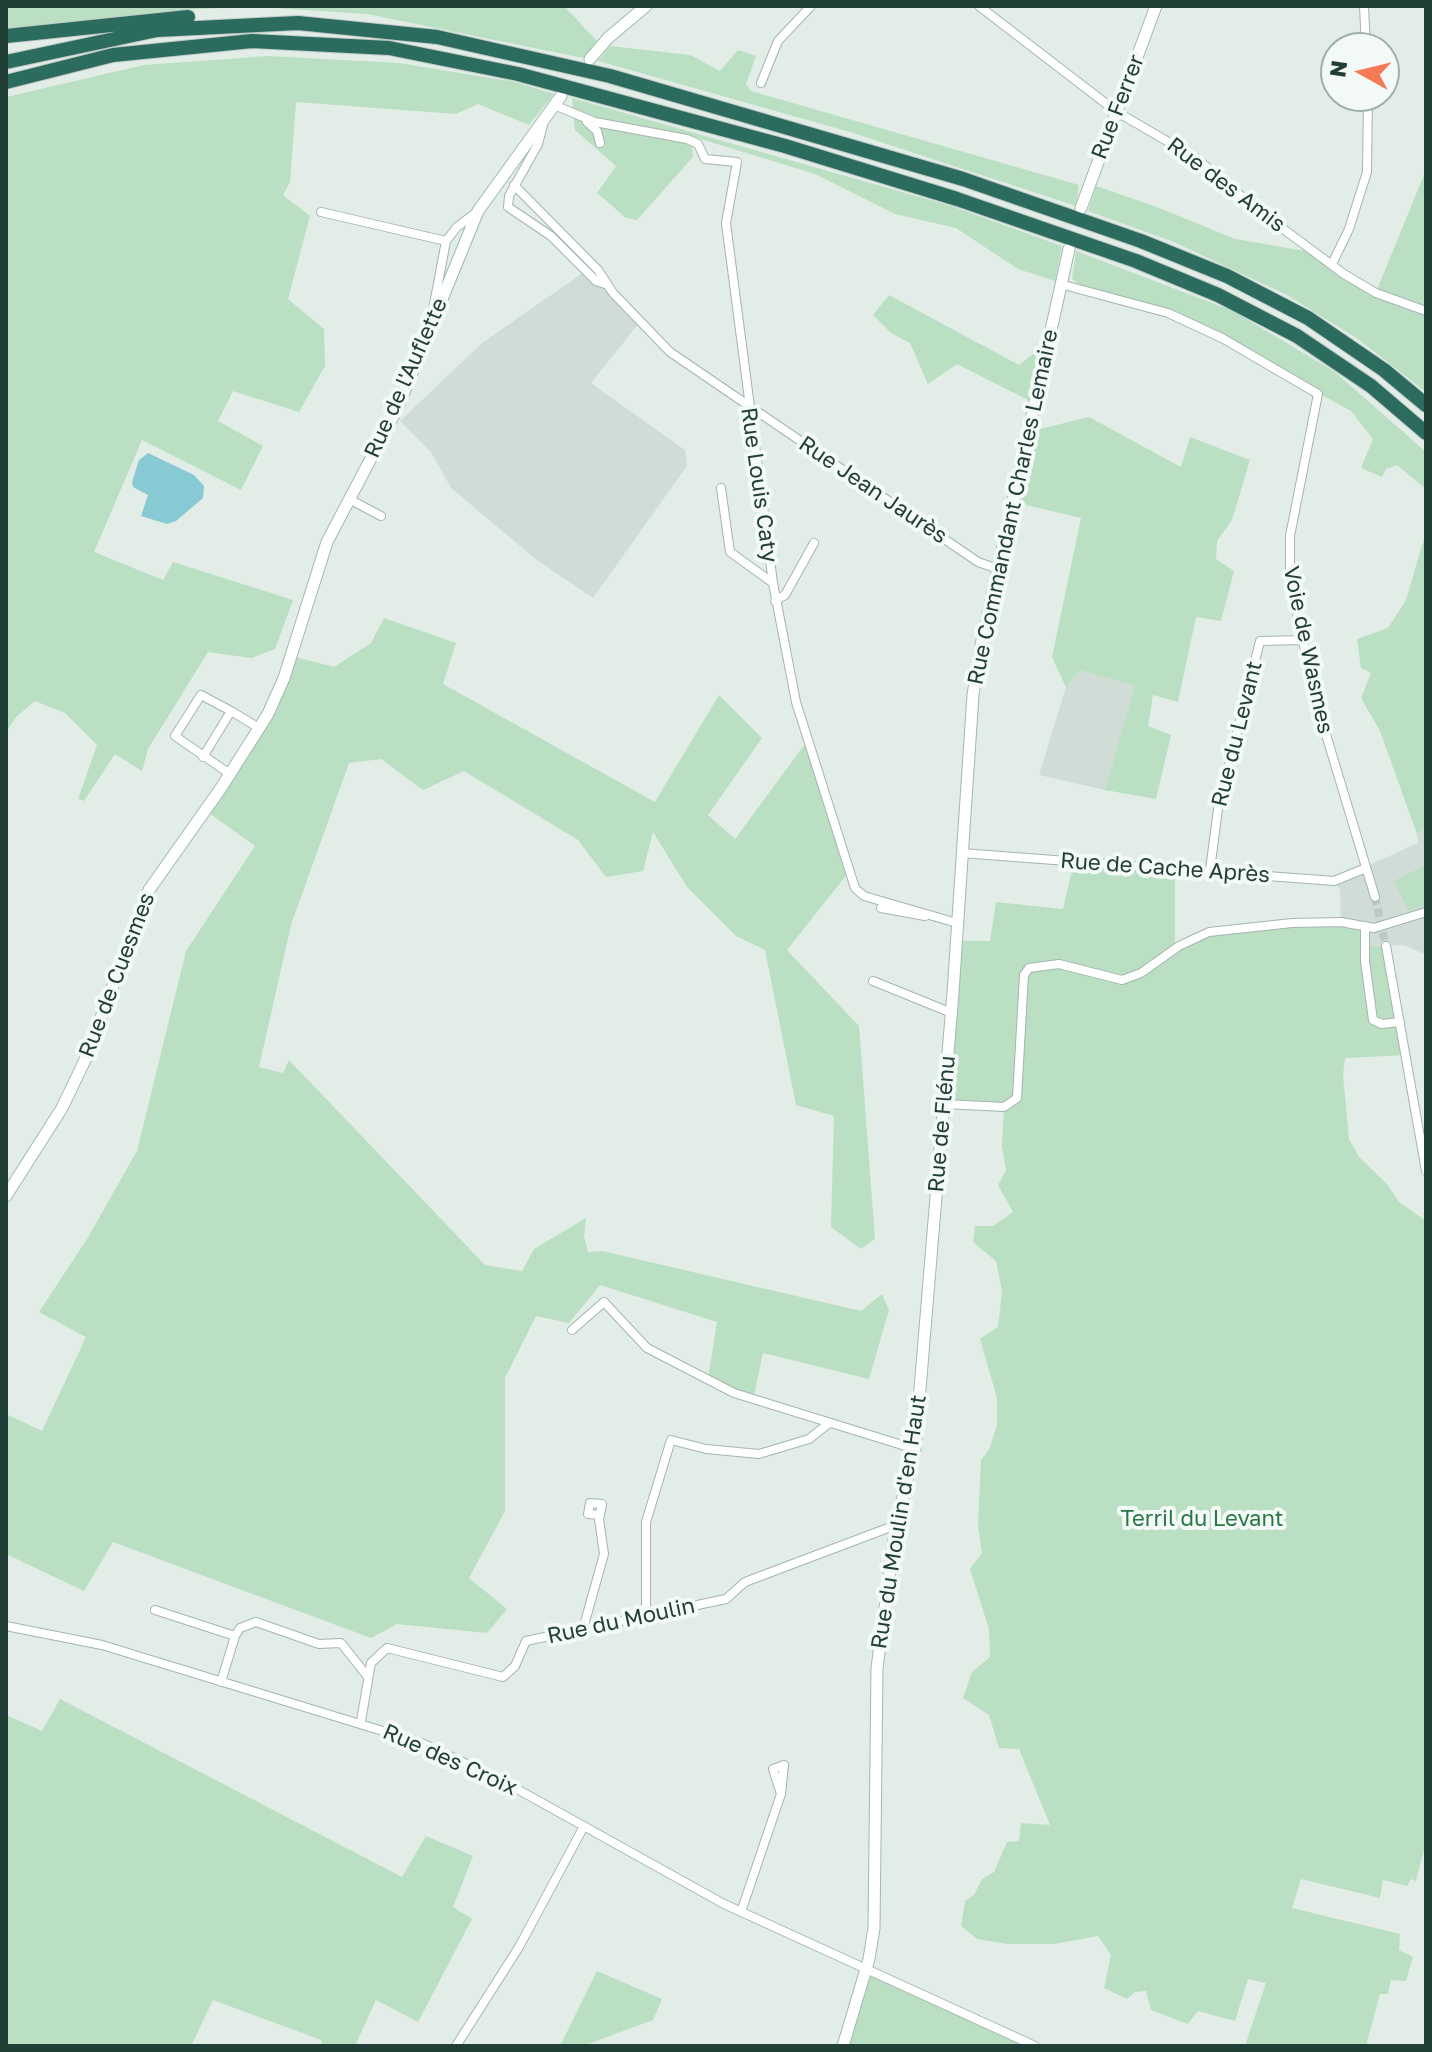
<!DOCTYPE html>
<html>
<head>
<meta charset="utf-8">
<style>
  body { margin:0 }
  #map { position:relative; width:1432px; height:2052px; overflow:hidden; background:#e2ede8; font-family:"Golos Text",sans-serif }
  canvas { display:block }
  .frame { position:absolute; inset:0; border:8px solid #213f36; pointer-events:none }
  .north { position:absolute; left:1320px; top:32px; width:80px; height:80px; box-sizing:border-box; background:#f3f9f6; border:2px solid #9fafa9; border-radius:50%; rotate:278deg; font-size:22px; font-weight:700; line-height:32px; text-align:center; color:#213f36 }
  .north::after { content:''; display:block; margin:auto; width:28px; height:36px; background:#f77a56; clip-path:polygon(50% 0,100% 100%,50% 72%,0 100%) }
</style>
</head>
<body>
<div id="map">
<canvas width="1432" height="2052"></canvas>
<div class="frame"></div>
<div class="north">N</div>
</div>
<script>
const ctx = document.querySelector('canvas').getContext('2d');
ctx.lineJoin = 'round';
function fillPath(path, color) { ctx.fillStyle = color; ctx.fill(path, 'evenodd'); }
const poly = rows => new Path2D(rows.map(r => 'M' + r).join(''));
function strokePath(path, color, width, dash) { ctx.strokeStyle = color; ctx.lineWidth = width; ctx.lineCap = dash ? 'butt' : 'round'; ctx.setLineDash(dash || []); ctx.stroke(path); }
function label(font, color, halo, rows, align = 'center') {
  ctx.font = font + ' "Golos Text",sans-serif'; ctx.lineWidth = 8; ctx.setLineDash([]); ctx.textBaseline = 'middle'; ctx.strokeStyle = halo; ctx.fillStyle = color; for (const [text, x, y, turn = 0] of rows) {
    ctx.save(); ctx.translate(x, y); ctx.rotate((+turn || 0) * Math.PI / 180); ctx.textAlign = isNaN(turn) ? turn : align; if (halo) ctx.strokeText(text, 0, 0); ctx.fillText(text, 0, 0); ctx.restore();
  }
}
const built = poly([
  [587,270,640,322,591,383,685,450,687,466,593,598,538,561,451,488,431,452,400,421,482,343],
  [1080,670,1136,686,1105,790,1039,775,1066,687],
  [1426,828,1426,955,1404,945,1366,946,1341,922,1340,890,1334,881,1418,843,1417,834]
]);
const green = poly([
  [6,6,564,6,597,41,583,58,367,14,258,7,196,9,6,28],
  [610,46,690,55,720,71,738,50,756,56,746,84,751,91,1079,185,1076,206,850,132,598,61],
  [269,56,399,63,515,82,554,94,529,125,478,104,456,114,296,102,290,182,283,195,310,216,288,299,324,329,325,366,299,412,233,391,218,421,263,446,241,490,142,440,94,552,163,580,173,562,293,600,275,649,251,658,208,652,148,749,142,771,115,754,84,801,78,799,97,745,65,713,35,701,16,717,6,732,6,97,144,65],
  [572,98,951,206,1062,246,1055,281,1018,269,956,228,895,214,815,174,691,136,693,157,637,220,626,218,597,193,616,166,575,130],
  [1426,170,1426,392,1358,339,1287,295,1174,242,1088,211,1096,186,1157,207,1235,239,1317,253,1376,292],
  [1076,251,1233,311,1335,372,1426,452,1426,489,1397,465,1386,469,1382,477,1361,468,1373,439,1351,411,1199,327,1086,290,1072,279],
  [889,295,1019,365,1047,343,1034,403,957,364,928,384,910,343,891,333,873,315],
  [1089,417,1181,467,1190,437,1250,460,1232,520,1217,541,1216,559,1234,571,1221,621,1196,617,1178,702,1153,695,1148,726,1171,735,1156,799,1105,790,1135,686,1080,670,1066,687,1052,657,1081,518,1013,502,1028,432],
  [1426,532,1426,828,1417,834,1380,731,1361,698,1371,673,1361,668,1357,639,1388,628,1406,600],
  [384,618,456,643,443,684,655,802,719,695,762,738,708,815,735,839,808,740,848,873,787,950,859,1026,875,1239,861,1249,831,1227,834,1116,796,1105,765,950,736,936,687,887,653,832,643,871,606,877,578,840,464,771,423,790,381,759,349,763,291,925,259,1067,283,1073,289,1060,485,1265,522,1271,534,1249,586,1218,584,1236,588,1252,602,1251,861,1311,882,1294,889,1310,869,1379,763,1353,753,1400,708,1379,717,1322,600,1285,569,1323,536,1316,505,1378,505,1511,469,1578,507,1609,487,1633,397,1624,371,1638,113,1542,84,1591,6,1554,6,1414,42,1431,86,1337,39,1312,87,1239,137,1151,186,951,255,846,205,810,268,714,291,656,334,667,371,643],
  [1074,862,1175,869,1175,948,1209,932,1242,927,1365,926,1366,946,1386,946,1406,1055,1345,1058,1343,1075,1349,1139,1359,1157,1387,1184,1399,1202,1426,1221,1426,1842,1416,1881,1411,1879,1407,1886,1383,1880,1380,1898,1301,1879,1292,1908,1400,1934,1399,1950,1413,1957,1406,1981,1391,1980,1388,1994,1380,1994,1366,2046,1245,2046,1266,1983,1248,1979,1235,2021,1198,2011,1188,2024,1151,2010,1146,1991,1135,1992,1127,1999,1104,1988,1111,1955,1098,1936,1055,1944,1008,1944,977,1939,961,1926,965,1901,974,1895,982,1879,994,1872,1007,1842,1019,1841,1021,1823,1050,1825,1019,1749,999,1748,989,1715,963,1698,972,1672,990,1657,989,1629,970,1569,982,1553,978,1526,981,1460,989,1450,997,1425,997,1398,980,1339,998,1327,1002,1291,996,1261,973,1242,975,1226,993,1226,1013,1212,998,1185,1006,1170,1002,1146,1004,1107,944,1104,959,941,990,941,996,902,1063,909],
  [1426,865,1426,904,1409,912,1394,881],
  [60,1699,402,1877,426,1836,473,1856,453,1907,472,1919,418,2022,376,2000,355,2046,322,2046,321,2040,213,2000,191,2046,6,2044,6,1715,42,1731],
  [866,1970,1038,2046,843,2046],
  [597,1971,662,1999,653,2020,583,2046,560,2046]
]);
const water = poly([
  [148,453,194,475,204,486,203,498,176,521,167,524,141,516,148,495,133,487,132,482,139,460]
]);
const streetTunnel = poly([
  [1375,897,1386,946]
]);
const street = poly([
  [979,6,1117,112,1196,158,1263,214,1344,274,1376,293,1426,311],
  [1364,6,1366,48],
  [761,83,778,41,811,6],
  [554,105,595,122,687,139,698,144,705,159,737,162,726,223,773,583,796,702,855,888,864,896,957,923],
  [587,122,597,131,600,143],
  [543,125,538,144,509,196,508,207,551,236,596,281,605,284],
  [514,185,598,270,613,293,670,352,978,562,998,569],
  [321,212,446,241],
  [1332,264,1349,229,1367,172,1368,96],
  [1060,284,1168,313,1222,338,1318,394,1290,536,1290,583,1318,708,1375,897],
  [432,315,446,241,457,227,477,212],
  [721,488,730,552,773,583],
  [349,499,381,516],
  [775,601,785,595,814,543],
  [203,757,231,711,259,728],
  [230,774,175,736,201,695,231,711],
  [961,853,1334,881,1366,868],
  [1210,870,1218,809,1260,641,1303,640],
  [881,908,925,916],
  [1365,926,1365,961,1373,1020,1382,1024,1400,1022],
  [1386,946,1426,1171],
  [873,981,952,1013],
  [944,1104,1004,1107,1017,1098,1024,975,1029,968,1059,964,1122,980,1141,973,1179,946,1209,932,1292,923,1341,922,1374,928,1426,912],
  [572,1330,604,1302,647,1348,734,1393,915,1449],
  [155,1610,235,1636,240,1628,256,1622,319,1644,341,1643,368,1677],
  [646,1617,646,1522,671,1440,706,1449,759,1454,809,1439,828,1424],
  [6,1626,102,1645,422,1743,499,1779,724,1904,1035,2046],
  [583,1629,604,1554,599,1519,600,1515,602,1504,590,1503,588,1514,600,1515],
  [221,1682,235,1636],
  [361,1721,371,1663,387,1648,503,1677,515,1666,526,1641,726,1599,745,1582,896,1525],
  [741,1912,781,1794,784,1765,773,1769,781,1794],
  [456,2046,519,1947,583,1828]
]);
const secondary = poly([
  [590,59,608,38,646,6],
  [1081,208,1156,6],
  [6,1196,62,1108,85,1060,149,890,221,788,268,714,284,678,327,542,398,407,478,211,561,96],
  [843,2046,869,1959,874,1928,877,1668,896,1525,915,1449,953,993,973,695,981,645,1069,249]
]);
const highway = poly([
  [6,36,188,17],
  [6,62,157,30,298,23,437,37,610,76,963,179,1141,241,1227,276,1308,318,1384,370,1426,405],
  [6,82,113,55,252,41,389,48,518,74,785,146,957,199,1136,261,1218,295,1297,336,1371,386,1426,433]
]);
const streetNames = [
  ["Rue Ferrer",1118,107,-69],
  ["Rue des Amis",1226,185,37],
  ["Rue de l'Auflette",406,378,-66],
  ["Rue Louis Caty",759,485,82],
  ["Rue Jean Jaurès",873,490,34],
  ["Rue Commandant Charles Lemaire",1013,507,-78],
  ["Voie de Wasmes",1308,650,78],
  ["Rue du Levant",1237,734,-76],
  ["Rue de Cache Après",1165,868,4],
  ["Rue de Cuesmes",117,975,-69],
  ["Rue de Flénu",942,1124,-85],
  ["Rue du Moulin d'en Haut",899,1522,-81],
  ["Rue du Moulin",621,1621,-12],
  ["Rue des Croix",450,1760,24]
];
const parkNames = [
  ["Terril du Levant",1202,1519]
];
fillPath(built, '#d0ddd7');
fillPath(green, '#badfc3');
fillPath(water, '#88cad4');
strokePath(streetTunnel, '#bbcac4', 8, [8, 4]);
strokePath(street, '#a4b5af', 10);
strokePath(secondary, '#a0b9b0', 13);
strokePath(highway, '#c1c9c7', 16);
strokePath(street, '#fff', 8);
strokePath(secondary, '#fff', 11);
strokePath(highway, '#2c6c5e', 14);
label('22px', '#213f36', '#f3f9f6', streetNames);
label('22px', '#2a7746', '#f3f9f6', parkNames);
</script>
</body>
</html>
